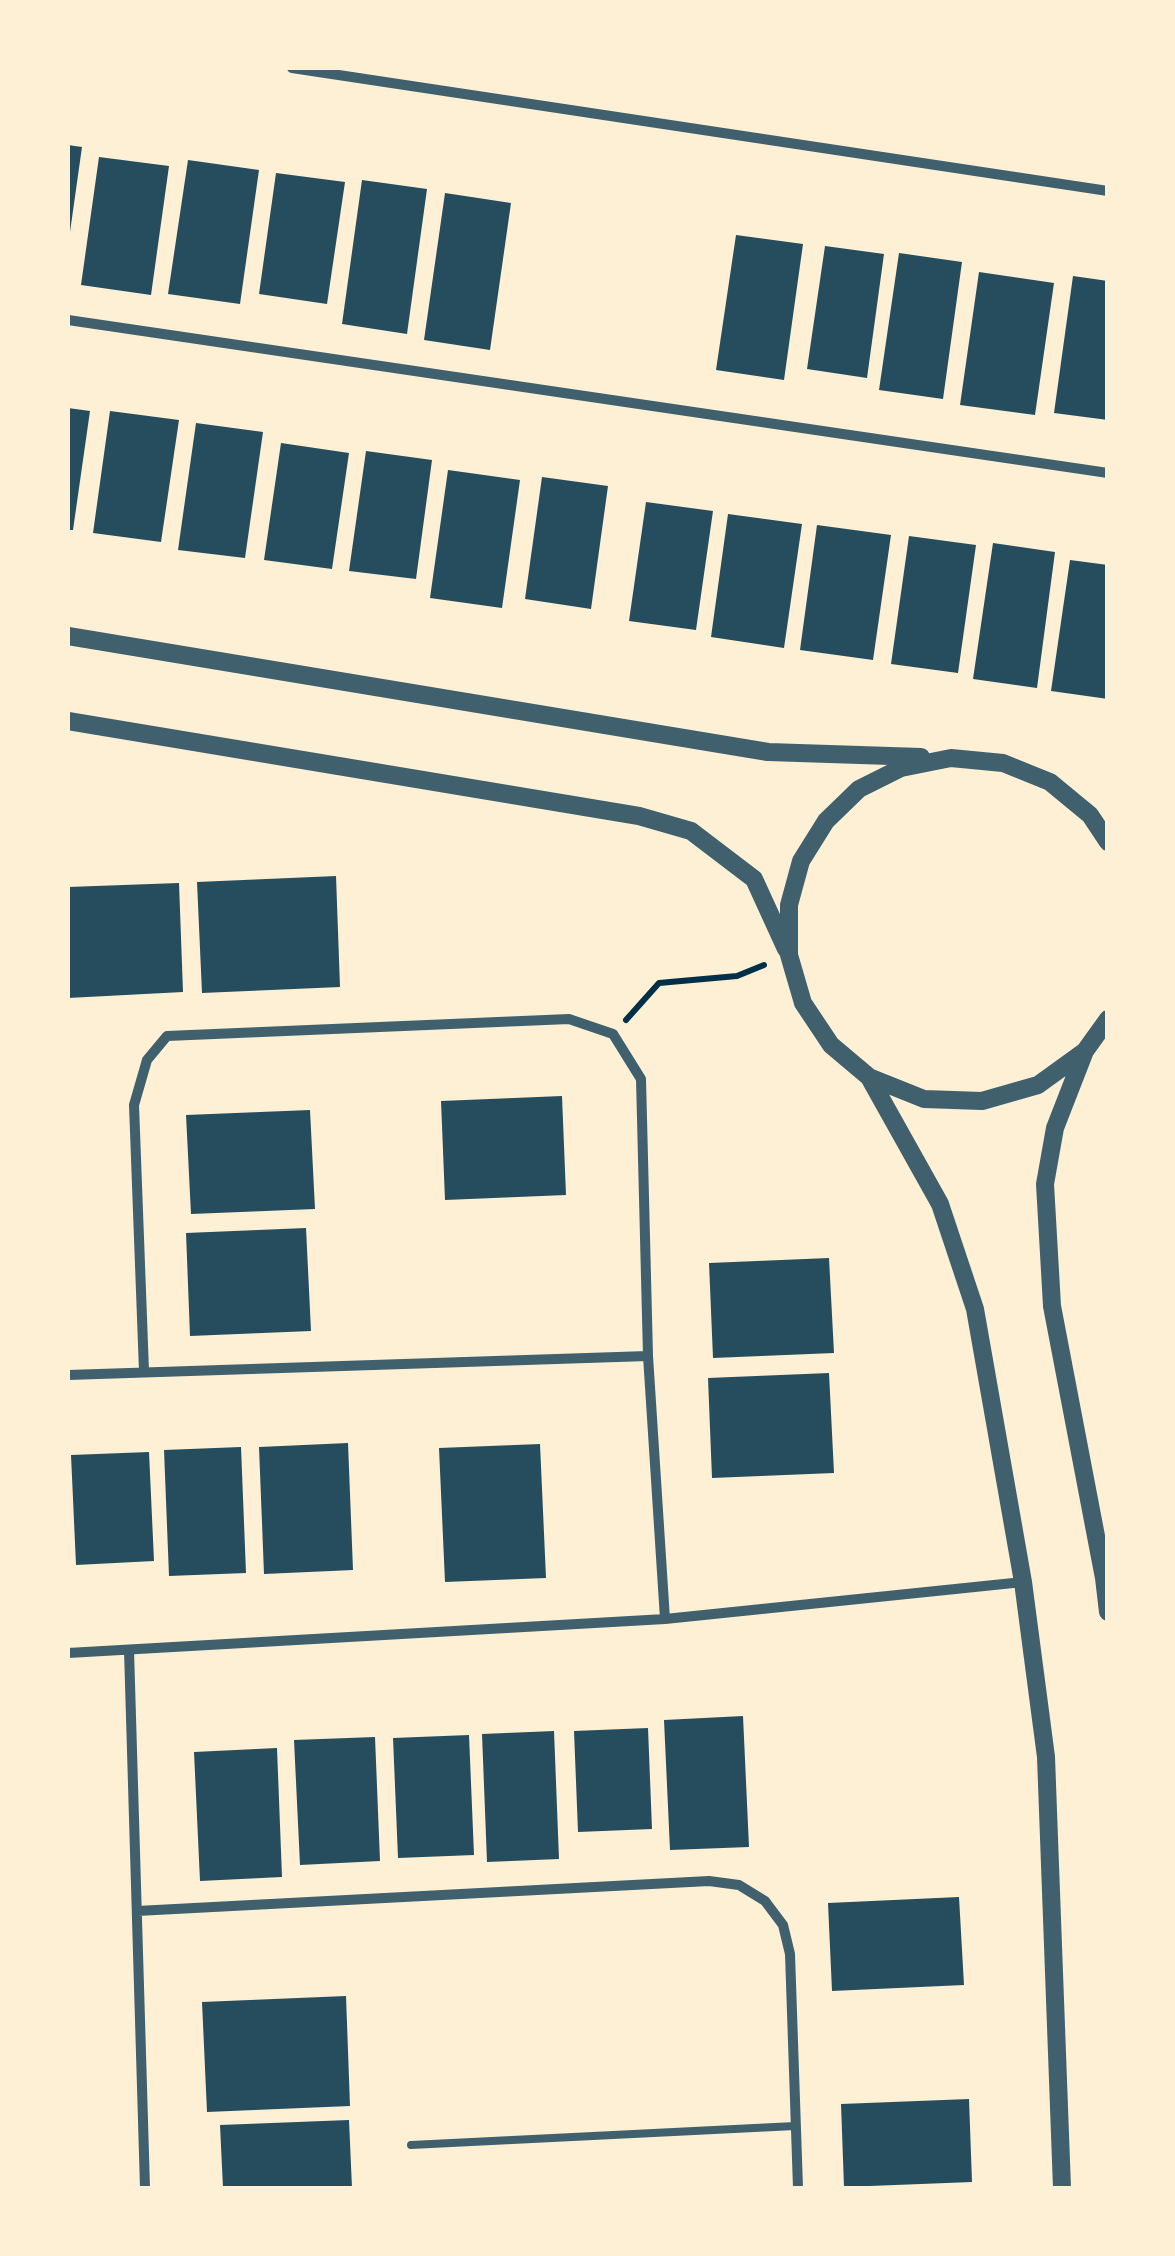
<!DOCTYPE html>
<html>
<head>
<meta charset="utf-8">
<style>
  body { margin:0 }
  #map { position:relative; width:1175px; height:2256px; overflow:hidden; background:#fdf0d5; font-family:"Sofia Sans Condensed",sans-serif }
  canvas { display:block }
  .frame { position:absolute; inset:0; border:70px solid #fdf0d5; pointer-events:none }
</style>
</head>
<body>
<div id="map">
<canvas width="1175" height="2256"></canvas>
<div class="frame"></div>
</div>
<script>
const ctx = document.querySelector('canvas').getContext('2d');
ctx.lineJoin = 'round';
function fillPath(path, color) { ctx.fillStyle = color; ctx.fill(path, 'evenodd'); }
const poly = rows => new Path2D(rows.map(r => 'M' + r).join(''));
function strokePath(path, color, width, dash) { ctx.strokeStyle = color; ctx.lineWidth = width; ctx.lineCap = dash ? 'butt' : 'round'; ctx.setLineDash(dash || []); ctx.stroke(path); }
const building = poly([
  [68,145,82,147,70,232,68,232],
  [99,157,169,166,151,295,81,285],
  [188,160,259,170,240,304,168,294],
  [276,173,345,182,327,304,259,294],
  [362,180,427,189,407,334,342,324],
  [445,193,511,203,490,350,424,340],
  [736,235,803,244,784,380,716,370],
  [825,246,884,254,867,378,807,369],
  [899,253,962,262,943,399,879,390],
  [979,272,1054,283,1035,415,960,405],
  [1073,276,1108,281,1108,420,1054,413],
  [68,408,90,411,73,530,68,530],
  [110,411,179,420,161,542,93,533],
  [196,423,263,432,245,558,178,550],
  [281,443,349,453,332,569,264,560],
  [366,451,432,460,416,579,349,571],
  [448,470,520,480,502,608,430,598],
  [542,477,608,486,591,609,525,599],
  [646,502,713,511,696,630,629,621],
  [728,514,802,524,784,648,711,637],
  [817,525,891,535,873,660,800,650],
  [909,536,976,545,958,673,891,664],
  [993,543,1055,552,1037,688,973,679],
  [1070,560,1108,565,1108,699,1051,691],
  [336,876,340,987,202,993,197,882],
  [179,883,183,992,68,998,68,887],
  [562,1096,566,1195,445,1200,441,1101],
  [310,1110,315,1209,191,1214,186,1115],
  [306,1228,311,1331,190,1336,186,1233],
  [829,1258,834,1353,713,1358,709,1263],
  [829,1373,834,1473,712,1478,708,1378],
  [348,1443,353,1570,264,1574,259,1447],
  [540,1444,546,1578,445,1582,439,1448],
  [241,1447,246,1573,169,1576,164,1450],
  [149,1452,154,1561,76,1565,71,1455],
  [743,1716,749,1847,670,1850,664,1720],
  [648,1728,652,1829,578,1832,574,1731],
  [554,1731,559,1859,487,1862,482,1734],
  [469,1735,474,1855,398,1858,393,1738],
  [375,1737,380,1861,300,1865,294,1740],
  [277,1748,282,1877,200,1881,194,1752],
  [959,1897,964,1985,832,1991,828,1903],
  [346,1996,350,2106,207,2112,202,2002],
  [969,2099,972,2182,844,2187,841,2104],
  [349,2120,352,2188,223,2188,220,2125]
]);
const path = poly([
  [626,1020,659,983,737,976,764,965]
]);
const service = poly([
  [411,2145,795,2126]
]);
const minor = poly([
  [292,68,1108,191],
  [68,320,1108,473],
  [144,1371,134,1105,147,1060,167,1036,569,1019,613,1034,641,1079,648,1356,665,1619],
  [68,1375,648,1356],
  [129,1650,145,2188],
  [68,1653,665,1619,1023,1582],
  [137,1911,709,1881,739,1885,765,1901,783,1925,790,1954,798,2188]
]);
const tertiary = poly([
  [68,636,768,752,921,757],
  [68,721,639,816,691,831,754,879,786,949],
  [1108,842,1090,815,1050,782,1003,763,951,758,901,768,859,789,826,821,801,861,789,905,789,955,803,1003,831,1045,869,1077,924,1099,982,1101,1038,1085,1085,1051,1108,1019],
  [1085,1051,1055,1128,1045,1184,1052,1306,1104,1578,1108,1612],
  [869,1077,940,1204,975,1309,1023,1582,1046,1757,1062,2188]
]);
fillPath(building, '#264d5e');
strokePath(path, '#003049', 6);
strokePath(service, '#3f606c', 8);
strokePath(minor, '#3f606c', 10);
strokePath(tertiary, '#3f606c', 18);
</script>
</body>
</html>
